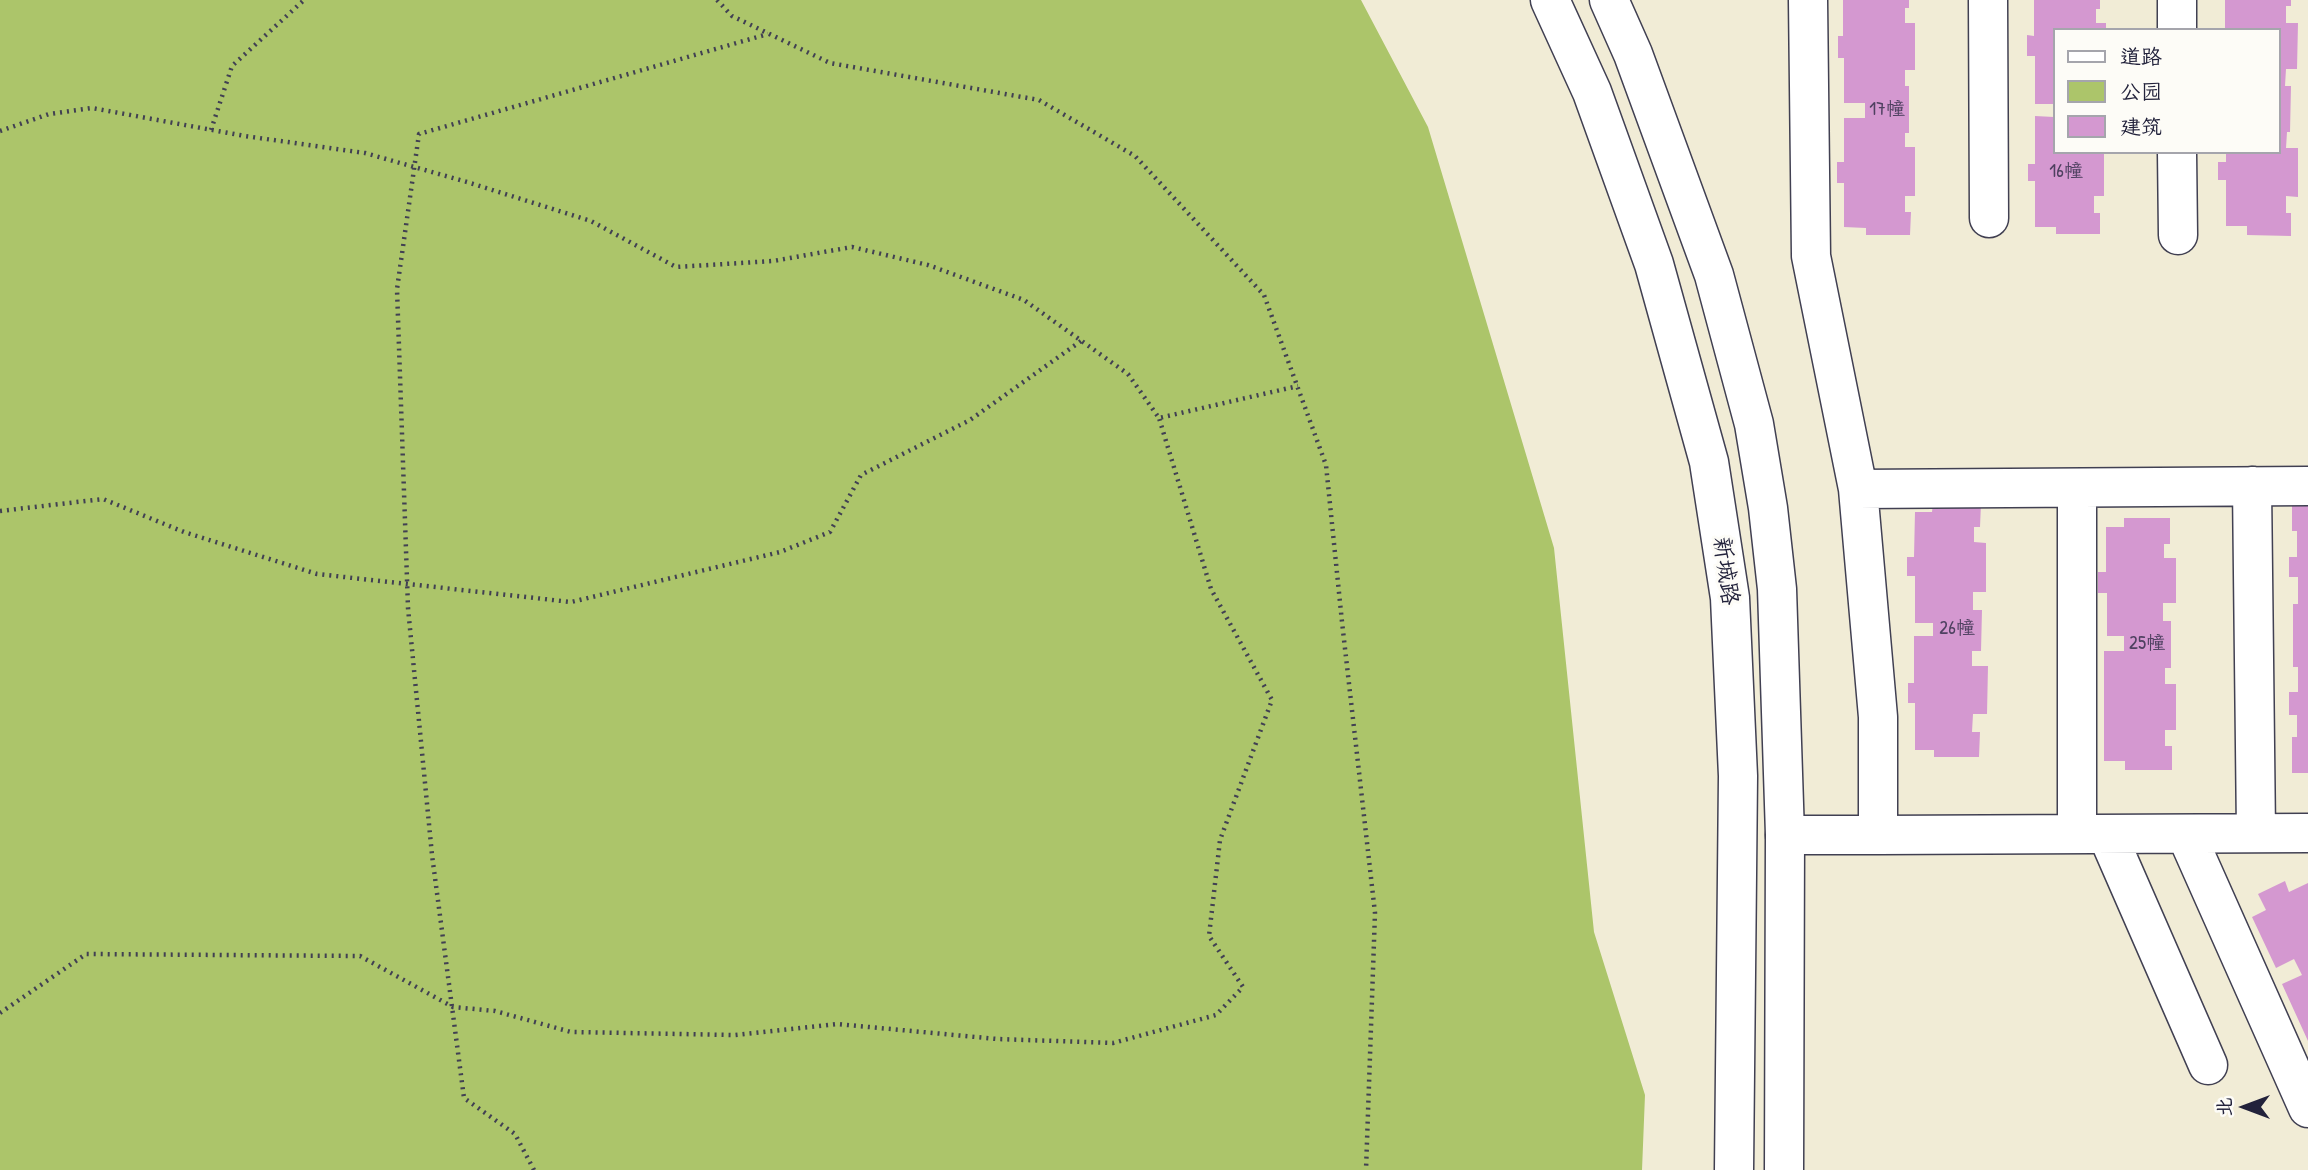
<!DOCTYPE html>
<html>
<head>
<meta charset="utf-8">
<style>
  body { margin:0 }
  #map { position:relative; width:2308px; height:1170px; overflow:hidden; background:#f1ecd6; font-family:"Patrick Hand","LXGW WenKai TC",sans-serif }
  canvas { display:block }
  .legend { position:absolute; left:2053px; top:28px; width:228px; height:126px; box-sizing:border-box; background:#fdfcf7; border:2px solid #a5a5ac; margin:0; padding:9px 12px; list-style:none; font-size:21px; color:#22223b }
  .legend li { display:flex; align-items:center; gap:14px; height:35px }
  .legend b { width:35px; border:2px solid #a5a5ac }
  .north { position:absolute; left:2210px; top:1072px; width:70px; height:70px; -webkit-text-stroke:5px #fdfcf7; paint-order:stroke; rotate:270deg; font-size:19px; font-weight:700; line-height:28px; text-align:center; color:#22223b }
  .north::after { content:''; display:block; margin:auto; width:24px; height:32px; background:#22223b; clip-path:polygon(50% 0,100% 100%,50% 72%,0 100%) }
</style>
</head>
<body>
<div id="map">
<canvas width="2308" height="1170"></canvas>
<ul class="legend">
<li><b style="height:9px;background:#fff"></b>道路</li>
<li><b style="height:19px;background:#acc56a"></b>公园</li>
<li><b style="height:19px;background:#d498d0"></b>建筑</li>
</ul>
<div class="north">北</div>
</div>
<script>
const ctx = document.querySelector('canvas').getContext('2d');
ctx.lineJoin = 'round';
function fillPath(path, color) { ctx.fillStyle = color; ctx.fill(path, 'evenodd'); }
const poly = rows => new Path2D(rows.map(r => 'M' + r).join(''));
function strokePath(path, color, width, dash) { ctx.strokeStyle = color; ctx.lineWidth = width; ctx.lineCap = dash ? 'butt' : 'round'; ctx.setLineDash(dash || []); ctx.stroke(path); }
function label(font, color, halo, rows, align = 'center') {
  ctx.font = font + ' "Patrick Hand","LXGW WenKai TC",sans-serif'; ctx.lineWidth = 6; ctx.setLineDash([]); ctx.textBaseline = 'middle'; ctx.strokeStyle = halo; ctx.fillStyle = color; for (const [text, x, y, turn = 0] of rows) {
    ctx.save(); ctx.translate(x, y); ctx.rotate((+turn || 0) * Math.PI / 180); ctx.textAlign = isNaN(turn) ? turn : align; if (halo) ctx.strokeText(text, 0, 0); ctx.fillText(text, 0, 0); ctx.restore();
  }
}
const green = poly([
  [0,0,1361,0,1428,127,1554,548,1594,932,1645,1095,1642,1170,0,1170]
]);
const building = poly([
  [1843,0,1909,0,1909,8,1905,8,1905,23,1915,23,1915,70,1905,70,1905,86,1909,86,1909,133,1905,133,1905,147,1915,147,1915,196,1905,196,1905,212,1911,212,1910,235,1866,235,1866,228,1844,227,1844,183,1837,183,1837,162,1844,162,1844,118,1865,118,1865,103,1844,103,1844,58,1838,58,1838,36,1843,36],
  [2034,0,2100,0,2100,9,2096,9,2096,23,2106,23,2106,30,2054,30,2054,104,2035,104,2035,56,2027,56,2027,35,2034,36],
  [2225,0,2291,0,2291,6,2286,6,2286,23,2298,23,2297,69,2286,69,2285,86,2291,86,2290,132,2287,132,2286,148,2298,148,2298,197,2286,196,2286,213,2291,213,2291,236,2247,235,2247,226,2226,226,2226,180,2218,180,2218,162,2226,162,2226,152,2278,152,2278,30,2225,30],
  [2035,116,2054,117,2054,152,2104,152,2104,196,2094,196,2094,213,2100,213,2100,234,2056,234,2056,227,2035,227,2035,181,2028,181,2028,164,2035,164],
  [2292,497,2308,497,2308,773,2292,773,2292,737,2297,737,2297,715,2289,715,2289,692,2298,692,2298,667,2293,667,2293,604,2298,604,2298,577,2289,577,2289,557,2297,557,2297,531,2292,531],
  [1933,503,1981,503,1980,527,1974,527,1974,542,1986,543,1986,592,1973,592,1973,610,1982,610,1981,651,1972,651,1972,666,1988,666,1987,714,1973,714,1972,732,1980,732,1979,757,1934,757,1934,750,1915,750,1915,703,1908,703,1908,683,1914,683,1914,636,1933,636,1933,623,1915,623,1915,576,1907,576,1907,557,1914,557,1915,512,1932,512],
  [2124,518,2170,518,2170,544,2164,544,2164,558,2176,558,2176,603,2163,603,2163,621,2171,621,2171,668,2165,668,2165,684,2176,684,2176,730,2165,730,2165,746,2172,746,2172,770,2125,770,2125,761,2104,761,2104,651,2124,651,2124,636,2107,636,2107,593,2098,593,2098,572,2106,572,2106,527,2124,527],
  [2285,881,2289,892,2308,883,2308,1041,2282,984,2302,975,2294,959,2276,968,2252,917,2266,910,2258,894]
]);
const path = poly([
  [717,0,732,16,830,63,1039,100,1135,156,1264,295,1326,465,1342,622,1375,913,1366,1170],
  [211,130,232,66,304,0],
  [0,131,49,114,92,108,245,136,365,153,467,182,591,221,676,267,773,261,852,247,928,265,1024,300,1128,374,1159,418,1298,386],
  [0,511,103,499,184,532,317,574,571,602,780,552,830,532,861,475,970,420,1081,341],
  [0,1013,86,954,360,956,453,1007,495,1011,571,1032,735,1035,837,1024,997,1039,1113,1043,1216,1015,1243,987,1209,936,1220,840,1272,700,1211,589,1159,418],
  [534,1170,515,1134,464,1098,432,855,408,608,397,289,419,134,768,34]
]);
const minor = poly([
  [1808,0,1811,256,1858,489,1878,717,1878,835,2308,833],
  [1988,0,1989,218],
  [2177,0,2177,30],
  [2177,152,2178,235],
  [2252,486,2256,833],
  [2077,488,2077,834],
  [1858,489,2308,486],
  [2107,834,2208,1065],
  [2186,834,2308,1108],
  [1785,835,1878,835]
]);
const major = poly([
  [1550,0,1592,92,1654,264,1709,462,1730,598,1738,776,1734,1170],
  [1609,0,1633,54,1714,275,1754,424,1768,508,1777,589,1785,835,1784,1170]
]);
const numberNames = [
  ["17幢",1887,110],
  ["16幢",2066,172],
  ["26幢",1957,629],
  ["25幢",2147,644]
];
const streetNames = [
  ["新城路",1725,571,82]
];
fillPath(green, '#acc56a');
fillPath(building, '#d498d0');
strokePath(minor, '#414052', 41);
strokePath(major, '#414052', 41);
strokePath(path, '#414052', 4.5, [2, 5]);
strokePath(minor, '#fff', 38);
strokePath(major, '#fff', 38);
label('19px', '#4e4060', null, numberNames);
label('23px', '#22223b', '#fdfcf7', streetNames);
</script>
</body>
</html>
